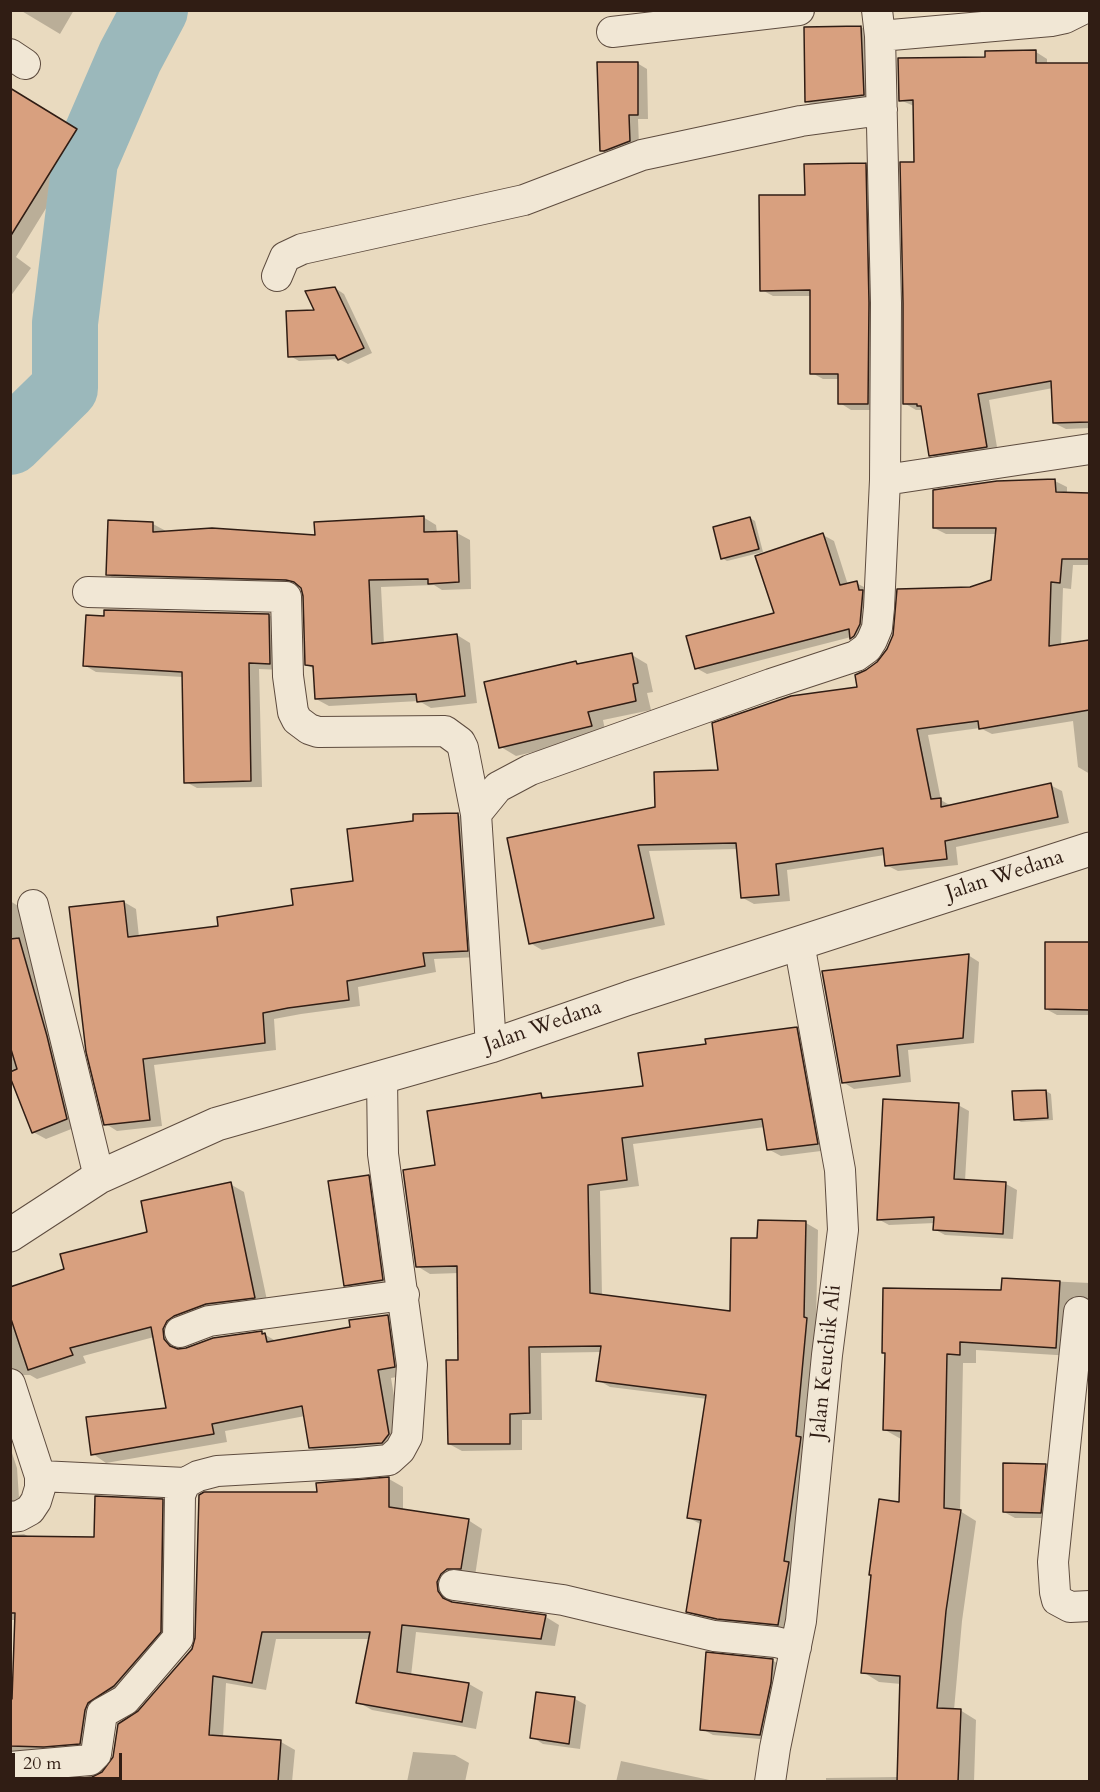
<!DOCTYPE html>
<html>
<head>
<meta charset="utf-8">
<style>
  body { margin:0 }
  #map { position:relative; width:1100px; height:1792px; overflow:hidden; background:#e9dabf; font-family:Cardo,serif }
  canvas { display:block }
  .frame { position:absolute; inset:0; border:12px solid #301d14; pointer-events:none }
  .scale { position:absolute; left:12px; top:1753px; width:110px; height:27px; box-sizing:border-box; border:3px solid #301d14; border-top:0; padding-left:8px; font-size:18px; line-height:21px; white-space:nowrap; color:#301d14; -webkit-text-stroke:4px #f1e7d5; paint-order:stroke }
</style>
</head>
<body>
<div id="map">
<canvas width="1100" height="1792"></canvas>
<div class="frame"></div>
<div class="scale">20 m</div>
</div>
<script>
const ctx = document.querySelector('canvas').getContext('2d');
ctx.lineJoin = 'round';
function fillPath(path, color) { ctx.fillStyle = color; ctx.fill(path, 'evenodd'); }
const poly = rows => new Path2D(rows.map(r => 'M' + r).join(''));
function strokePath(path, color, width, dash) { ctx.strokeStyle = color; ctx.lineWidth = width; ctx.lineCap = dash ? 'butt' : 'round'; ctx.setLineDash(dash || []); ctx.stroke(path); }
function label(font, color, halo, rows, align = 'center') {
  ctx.font = font + ' Cardo,serif'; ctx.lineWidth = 5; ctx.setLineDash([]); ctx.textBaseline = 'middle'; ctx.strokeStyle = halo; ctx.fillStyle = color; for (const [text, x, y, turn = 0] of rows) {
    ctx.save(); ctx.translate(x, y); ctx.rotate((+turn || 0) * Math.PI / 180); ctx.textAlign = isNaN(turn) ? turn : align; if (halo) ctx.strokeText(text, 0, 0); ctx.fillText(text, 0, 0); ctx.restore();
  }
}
const shadow = poly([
  [20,10,74,10,60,34],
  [861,27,872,34,875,101,818,108,807,102],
  [1036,52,1047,59,1047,65,1090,64,1090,428,1066,429,1054,423,1053,388,989,400,998,453,942,462,931,455,923,410,916,410,904,403,916,163,914,106,900,100,987,59],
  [637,63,647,69,648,119,638,119,639,146,611,156,601,150],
  [10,91,90,137,16,257,31,268,10,297],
  [865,164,876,171,879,410,851,410,840,403,840,379,823,379,812,373,811,296,773,296,762,290,806,196],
  [335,288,344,294,372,353,348,364,339,359,299,361,290,356,316,311],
  [1055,481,1067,487,1067,494,1090,495,1090,565,1073,565,1071,589,1063,588,1061,646,1090,642,1090,774,1078,767,1073,721,992,734,980,728,928,735,941,800,951,806,1050,785,1062,791,1069,823,956,847,958,865,898,871,886,865,885,855,787,870,790,901,754,904,743,898,738,849,649,851,665,925,542,950,530,943,656,809,858,689,867,671,970,589,992,581,997,534,946,534,934,528],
  [423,517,436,525,437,533,457,533,470,540,471,589,442,590,434,585,381,587,384,644,457,635,470,643,477,703,431,708,419,701,329,706,316,699,315,669,306,665,305,596,301,586,120,582,107,574,153,524,166,531,317,537],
  [750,518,755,521,763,552,727,561,722,558],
  [823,535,834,541,848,585,856,583,868,589,862,644,851,637,707,674,696,668,776,614],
  [269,615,280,622,281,670,259,669,262,787,197,788,186,782,183,677,96,672,84,665],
  [632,655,647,664,653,692,647,693,651,710,603,720,606,735,516,756,501,747,576,662,581,665],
  [458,815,470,822,479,957,434,959,436,972,358,987,360,1006,301,1014,274,1019,276,1050,154,1065,162,1126,117,1131,106,1124,124,902,136,909,139,937,220,927,295,906,355,882],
  [10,901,20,907,79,1126,46,1139,33,1132,10,1073],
  [1047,943,1090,943,1090,1015,1057,1015,1046,1009],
  [968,955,979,962,974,1043,908,1050,911,1082,854,1089,843,1082],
  [796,1028,809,1036,829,1150,781,1156,768,1149,765,1127,633,1144,639,1186,600,1191,602,1296,731,1312,758,1240,806,1223,818,1230,816,1324,819,1326,790,1631,731,1625,700,1618,688,1611,702,1525,689,1518,707,1399,610,1387,598,1380,601,1352,541,1353,542,1420,522,1420,522,1450,462,1451,449,1444,460,1361,459,1273,430,1274,417,1266,437,1167,541,1095,548,1099,645,1087,708,1045],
  [1046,1091,1051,1094,1053,1120,1021,1122,1016,1119],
  [958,1105,969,1111,965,1181,1006,1184,1017,1190,1013,1239,945,1235,934,1229,935,1223,889,1225,878,1219],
  [368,1177,379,1183,393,1286,356,1291,345,1285],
  [230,1184,244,1192,268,1305,177,1337,178,1348,180,1350,262,1333,276,1341,352,1328,387,1316,401,1324,408,1375,391,1378,402,1443,325,1456,311,1448,305,1416,225,1431,227,1442,106,1463,93,1454,167,1410,154,1337,83,1356,86,1363,37,1379,30,1375,19,1375,10,1381,10,1321,66,1270,149,1233],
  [1003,1279,1090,1283,1090,1305,1072,1356,976,1350,976,1363,963,1363,960,1511,976,1521,962,1621,954,1710,960,1710,976,1720,974,1782,826,1782,826,1778,898,1777,901,1684,879,1682,863,1672,901,1503,901,1439,885,1430,886,1354,883,1352,1003,1291],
  [10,1447,17,1468,19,1498,27,1502,10,1515],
  [1045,1465,1056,1472,1052,1518,1015,1518,1004,1512],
  [389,1479,403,1487,403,1511,468,1520,482,1529,475,1576,451,1591,452,1600,454,1604,546,1617,559,1625,555,1646,416,1632,411,1676,469,1684,483,1692,476,1729,372,1710,358,1702,370,1639,276,1639,266,1690,226,1683,223,1738,281,1742,295,1750,292,1782,59,1782,92,1779,102,1774,109,1767,139,1712,319,1494],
  [162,1501,176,1509,174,1640,94,1751,10,1765,10,1691,14,1691,16,1620,10,1620,10,1535,24,1534,31,1538,96,1539],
  [772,1660,783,1667,771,1740,713,1735,702,1729],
  [575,1699,586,1705,580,1749,543,1744,532,1737],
  [413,1752,455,1755,469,1763,465,1782,407,1782],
  [621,1761,719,1782,616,1782]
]);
const river = poly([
  [10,442,65,388,65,323,85,161,130,57,155,10]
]);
const building = poly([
  [861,26,864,95,805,102,804,27,861,26],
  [1036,50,1036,63,1089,63,1089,422,1053,423,1051,381,978,394,987,447,929,456,921,406,917,406,917,404,903,404,903,303,900,162,914,162,913,100,899,101,898,58,985,57,985,51,1036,50],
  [597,62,638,62,638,115,629,115,630,141,604,151,600,151,597,62],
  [10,88,77,129,10,237,10,88],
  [866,163,869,303,868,404,838,404,838,374,810,374,810,290,760,291,759,195,805,195,804,164,866,163],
  [335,287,364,348,338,360,335,355,288,357,286,311,314,310,305,291,335,287],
  [1055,479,1056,492,1089,493,1089,559,1062,559,1060,583,1051,582,1049,646,1089,640,1089,710,979,729,978,721,917,729,931,799,941,798,941,807,1051,783,1058,817,945,841,947,859,885,866,883,848,776,864,779,895,741,898,736,843,638,845,654,918,529,944,507,838,655,807,654,772,718,770,712,723,791,696,857,687,855,675,866,670,877,662,887,649,893,635,897,589,970,587,991,580,996,528,933,528,933,490,997,481,1055,479],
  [424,516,424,532,457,531,459,582,428,584,428,579,369,580,372,644,457,634,465,696,417,702,416,694,315,699,313,666,305,665,303,596,301,588,294,582,286,580,106,575,108,520,153,522,153,532,212,528,315,535,314,522,424,516],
  [750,517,759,549,721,559,713,527,750,517],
  [823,533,840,585,857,581,859,590,863,590,860,624,854,636,850,639,849,629,695,669,686,636,774,613,755,556,823,533],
  [104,610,269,614,270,664,249,663,251,781,184,783,182,672,83,666,86,615,104,616,104,610],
  [632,653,638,683,633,684,636,701,588,712,592,726,499,748,484,682,576,661,577,664,632,653],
  [458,813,468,951,423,953,425,966,347,981,349,1000,288,1008,263,1013,265,1043,143,1059,150,1120,104,1125,86,1052,69,907,124,901,128,937,218,926,217,917,293,905,291,889,353,881,347,829,413,821,413,814,458,813],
  [19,938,47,1036,67,1119,32,1133,10,1077,10,1072,17,1069,10,1046,10,939,19,938],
  [1045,942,1089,942,1089,1010,1045,1009,1045,942],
  [969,954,963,1038,897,1045,900,1076,842,1083,822,971,969,954],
  [797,1027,818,1144,767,1150,762,1119,622,1138,627,1180,588,1185,590,1293,730,1311,731,1238,757,1238,758,1220,806,1221,804,1317,807,1318,796,1436,801,1437,784,1561,789,1562,778,1625,717,1619,686,1612,701,1520,687,1518,706,1395,596,1381,601,1346,529,1347,530,1413,510,1414,510,1444,448,1444,446,1360,458,1360,457,1266,416,1267,403,1170,435,1165,427,1111,541,1093,542,1098,643,1086,638,1053,706,1044,705,1039,797,1027],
  [1046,1090,1048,1118,1014,1120,1012,1091,1046,1090],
  [883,1099,959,1103,954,1179,1006,1182,1003,1234,933,1230,934,1217,877,1220,883,1099],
  [369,1175,383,1280,344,1286,328,1181,369,1175],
  [231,1182,255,1298,206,1304,174,1316,167,1321,163,1329,164,1339,170,1346,178,1349,186,1348,213,1338,262,1331,262,1334,265,1333,267,1342,350,1327,349,1320,388,1315,395,1367,378,1370,389,1434,382,1443,309,1448,302,1406,212,1424,214,1434,91,1455,86,1417,166,1408,151,1327,70,1348,73,1355,28,1370,10,1316,10,1287,64,1269,60,1254,147,1232,141,1201,231,1182],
  [1002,1278,1060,1281,1056,1348,960,1342,960,1355,947,1354,944,1508,961,1510,946,1611,937,1708,961,1709,958,1782,897,1782,900,1676,861,1673,871,1575,869,1575,879,1499,899,1502,901,1431,883,1430,885,1353,882,1353,883,1288,1001,1290,1002,1278],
  [1003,1463,1046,1464,1041,1513,1003,1512,1003,1463],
  [389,1477,389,1507,469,1519,461,1569,447,1569,441,1574,437,1582,438,1591,443,1598,452,1602,546,1615,541,1639,402,1625,397,1672,469,1683,462,1722,356,1703,370,1632,262,1632,252,1683,213,1676,209,1735,281,1740,278,1782,42,1782,92,1777,102,1772,113,1757,118,1724,138,1711,192,1649,195,1638,199,1495,204,1492,317,1492,316,1483,389,1477],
  [95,1496,163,1499,161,1632,114,1686,88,1703,85,1710,80,1744,44,1747,10,1746,10,1699,12,1699,15,1613,10,1613,10,1536,94,1537,95,1496],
  [706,1652,773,1659,771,1683,760,1735,700,1730,706,1652],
  [536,1692,575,1697,569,1744,530,1738,536,1692]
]);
const minor = poly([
  [612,32,799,10],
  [880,36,1051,21,1065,18,1081,10],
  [10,54,25,64],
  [277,276,285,257,302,249,524,200,642,155,801,121,882,110],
  [885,480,1090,449],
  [88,592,286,597,288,676,293,712,297,720,309,729,318,732,445,731,460,742,463,748,476,814],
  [33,905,99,1177],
  [491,1046,476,814,498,787,530,770,771,684,856,656,867,648,872,640,877,628,879,608,885,480,886,303,880,36,877,10],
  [1079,1312,1053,1562,1055,1592,1057,1600,1070,1607,1090,1606],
  [180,1332,209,1321,404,1295],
  [10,1384,40,1476,40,1488,36,1501,30,1510,19,1516,10,1517],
  [40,1476,185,1483],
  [454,1585,563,1600,714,1636,776,1642,796,1647],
  [10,1767,90,1760,96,1754,102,1713,125,1700,178,1638,180,1495,185,1483,198,1476,217,1471,357,1463,389,1460,400,1450,407,1437,412,1365,383,1154,382,1077],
  [770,1782,775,1748,801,1621,827,1355,843,1230,840,1170,799,943]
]);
const tertiary = poly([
  [10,1235,99,1177,217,1124,491,1046,629,998,1090,849]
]);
const streetNames = [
  ["Jalan Wedana",1005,876,-18],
  ["Jalan Wedana",543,1027,-19],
  ["Jalan Keuchik Ali",827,1362,-84]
];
fillPath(shadow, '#0003');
strokePath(river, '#9bb8bb', 66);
fillPath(building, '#d8a07f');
strokePath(building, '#301d14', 1.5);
strokePath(minor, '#5e4c3f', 32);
strokePath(tertiary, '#5e4c3f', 35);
strokePath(minor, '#f1e7d5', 30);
strokePath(tertiary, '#f1e7d5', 33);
label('21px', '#301d14', '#f1e7d5', streetNames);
</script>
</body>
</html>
